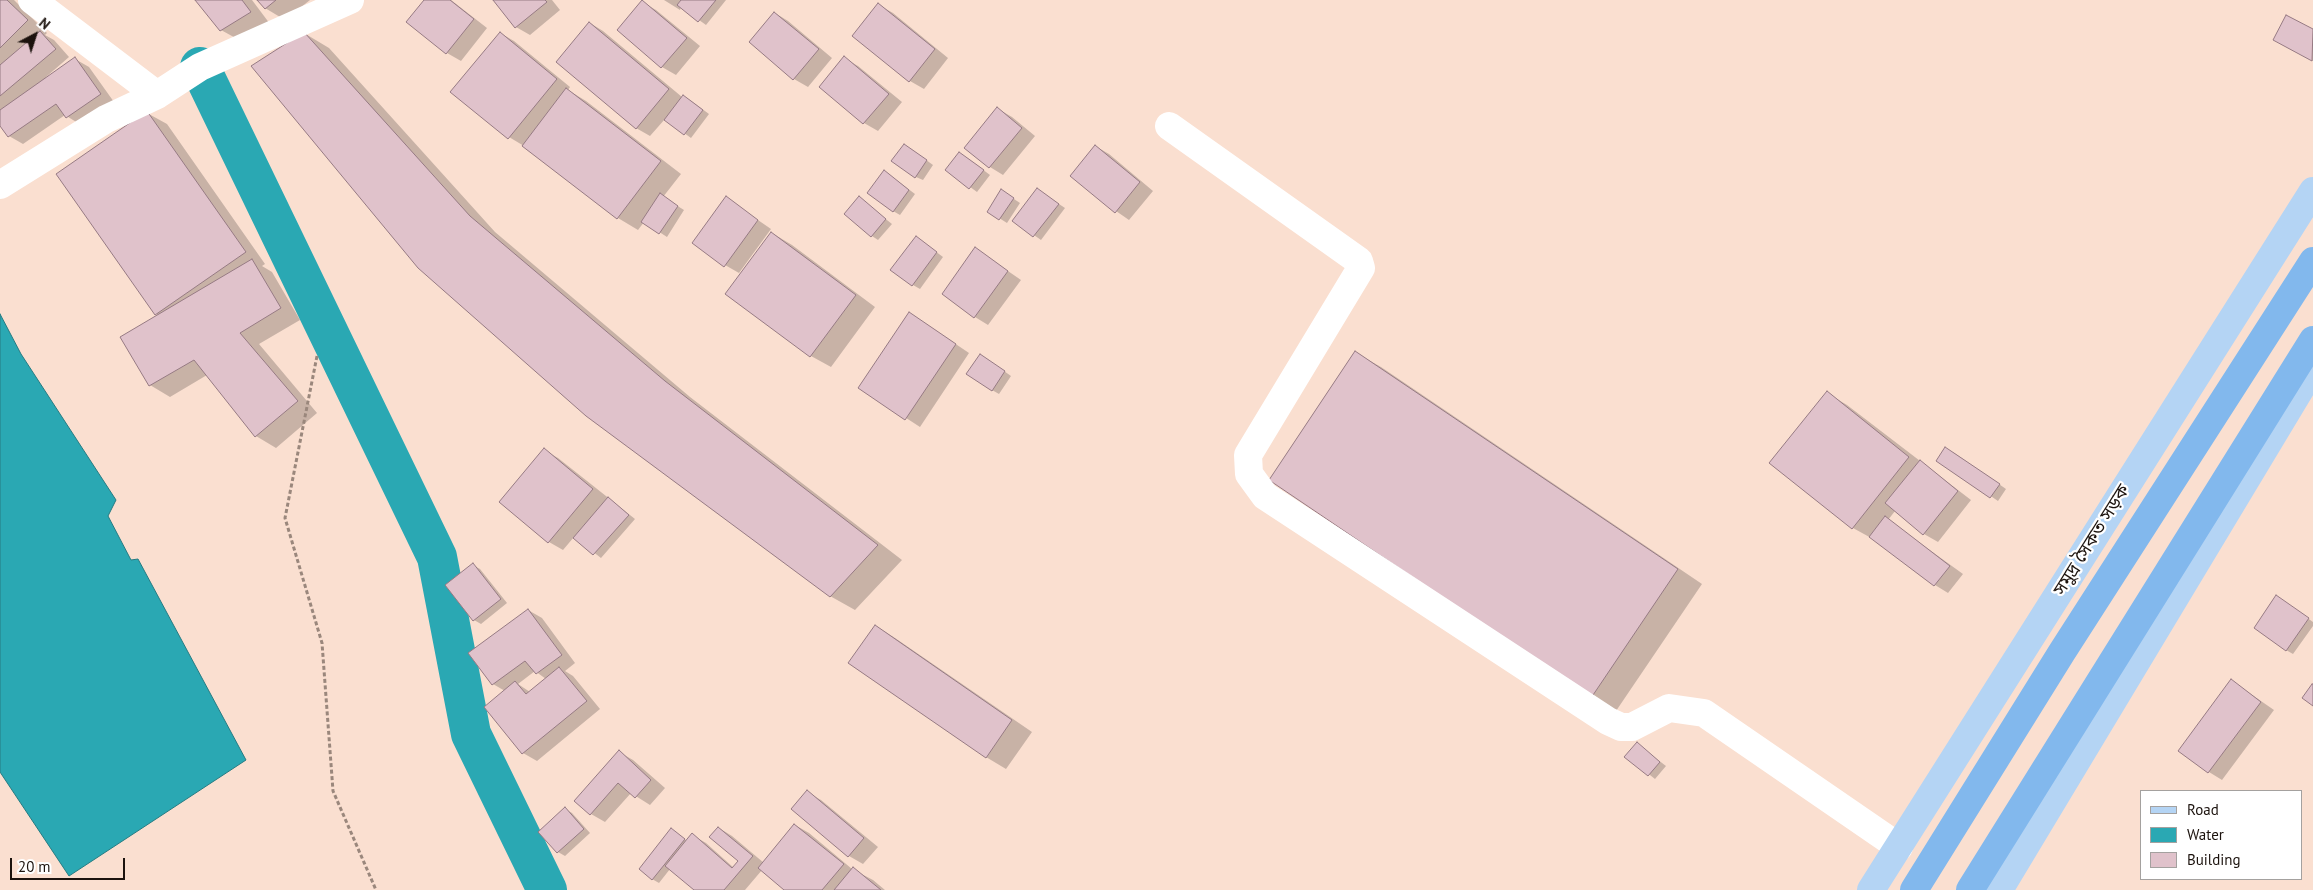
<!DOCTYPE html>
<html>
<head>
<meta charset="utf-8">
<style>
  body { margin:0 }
  #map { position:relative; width:2313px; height:890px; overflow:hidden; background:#fadfd0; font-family:"PT Sans",sans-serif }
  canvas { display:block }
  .legend { position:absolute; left:2140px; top:790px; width:162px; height:90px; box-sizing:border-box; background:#fff; border:1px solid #a4a19f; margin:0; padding:6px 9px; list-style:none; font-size:15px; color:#1c130e }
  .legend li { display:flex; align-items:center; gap:10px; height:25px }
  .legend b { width:25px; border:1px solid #a4a19f }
  .north { position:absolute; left:10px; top:10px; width:50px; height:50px; -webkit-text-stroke:4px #fff; paint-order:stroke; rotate:40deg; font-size:14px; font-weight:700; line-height:20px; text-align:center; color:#1c130e }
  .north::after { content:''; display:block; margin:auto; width:18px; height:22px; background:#1c130e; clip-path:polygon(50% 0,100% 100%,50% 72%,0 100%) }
  .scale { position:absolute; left:10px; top:858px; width:115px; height:22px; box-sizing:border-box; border:2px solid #1c130e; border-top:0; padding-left:6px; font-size:15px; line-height:18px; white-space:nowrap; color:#1c130e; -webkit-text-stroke:4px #fff; paint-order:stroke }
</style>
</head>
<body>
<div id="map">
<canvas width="2313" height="890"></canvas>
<ul class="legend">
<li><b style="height:6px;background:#b4d4f4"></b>Road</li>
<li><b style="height:14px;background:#2aa8b3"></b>Water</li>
<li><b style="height:14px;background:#e0c2cb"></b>Building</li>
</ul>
<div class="north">N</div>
<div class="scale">20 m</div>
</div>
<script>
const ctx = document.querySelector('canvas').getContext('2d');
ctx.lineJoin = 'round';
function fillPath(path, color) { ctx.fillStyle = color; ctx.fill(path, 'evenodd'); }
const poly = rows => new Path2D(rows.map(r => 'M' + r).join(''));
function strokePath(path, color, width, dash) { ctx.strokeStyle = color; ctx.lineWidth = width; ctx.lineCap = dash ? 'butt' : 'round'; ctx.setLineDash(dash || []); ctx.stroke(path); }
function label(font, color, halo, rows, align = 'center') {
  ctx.font = font + ' "PT Sans","Noto Sans Bengali",sans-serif'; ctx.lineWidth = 4.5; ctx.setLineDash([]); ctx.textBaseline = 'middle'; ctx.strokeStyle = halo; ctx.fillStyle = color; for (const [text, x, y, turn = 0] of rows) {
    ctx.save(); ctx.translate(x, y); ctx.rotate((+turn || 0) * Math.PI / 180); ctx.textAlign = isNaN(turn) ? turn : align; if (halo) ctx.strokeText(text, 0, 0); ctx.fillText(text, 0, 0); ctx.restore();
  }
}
const water = poly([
  [0,314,21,354,116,500,108,516,131,560,138,559,246,760,69,876,0,772,0,314]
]);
const shadow = poly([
  [0,0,14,0,47,33,45,35,54,40,69,57,46,77,47,79,75,59,89,67,114,102,81,125,65,115,23,144,9,136,0,124],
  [197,0,252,0,270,24,241,41,221,30],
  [259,0,310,0,285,20,265,8],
  [426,0,451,0,487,28,461,61,447,53,408,22],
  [494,0,552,0,560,10,530,35,516,27],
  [664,0,726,0,706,25,681,7,680,10],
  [642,2,656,10,700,46,676,75,662,67,618,30],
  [879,5,893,13,948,58,924,89,910,81,854,36],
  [775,13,788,21,832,58,808,87,794,79],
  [2287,17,2313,31,2313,61,2281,44],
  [590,23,603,31,682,97,690,100,709,114,691,138,665,119,650,136,636,128],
  [304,33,329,48,495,232,690,397,902,560,855,610,830,596,587,415],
  [500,33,514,41,570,87,568,90,586,101,681,174,663,197,684,210,667,237,644,222,638,230,618,218,524,146,509,137],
  [844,58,858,66,902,102,878,131,864,123,820,86],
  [998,109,1012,117,1035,136,1003,175,990,167,966,148],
  [147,113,167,124,265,264,262,266,272,272,300,320,259,344,317,413,276,448,256,436,207,375,170,397,150,385,158,316,58,175],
  [1095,146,1109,154,1153,191,1129,220,1116,211],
  [911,149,933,165,923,180,916,177],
  [966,157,990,175,977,192,947,170],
  [891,176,915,194,900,215,893,211],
  [1044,194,1065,208,1041,240,1014,221],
  [1008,195,1020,203,1007,223,988,211],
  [726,198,771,229,739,273,725,265],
  [859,198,892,224,878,240,872,236],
  [772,233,792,245,875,307,831,367,811,356],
  [923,242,943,257,920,289,913,285],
  [976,249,1021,280,988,325,975,317],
  [923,322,969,353,920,427,860,388],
  [1356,353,1381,367,1702,584,1616,711,1591,697],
  [987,359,1011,376,999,394,992,390],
  [1827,393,1847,405,1971,500,1938,542,1924,534,1895,511,1888,520,1963,574,1948,593,1935,585,1873,539,1853,528],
  [544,450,558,458,635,519,601,558,574,537,563,550,549,542,501,502],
  [1953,452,2006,489,1998,501,1938,460],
  [473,565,480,569,507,603,481,624,474,620],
  [2283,601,2313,622,2313,626,2293,654,2286,650],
  [528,610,542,618,575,663,565,671,573,676,600,709,537,761,523,753,505,691,493,684,470,653],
  [535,671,546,679,530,692,518,684],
  [876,626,895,638,1032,732,1006,769,986,757],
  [2232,681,2274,710,2222,780,2209,772],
  [1637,744,1666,766,1655,779,1626,756],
  [619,752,633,760,665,788,650,805,631,793,605,822,591,814],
  [807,792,821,800,878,847,863,864,849,856,793,809],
  [565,809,572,813,590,833,565,856,558,852],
  [795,825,809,833,852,869,873,880,885,890,786,890,762,870,745,890,695,890,670,869,659,883,652,879,678,834,687,841,692,835,706,843,734,868,740,861,719,828,732,836,764,863]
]);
const canal = poly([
  [200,67,437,557,471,734,547,890]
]);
const building = poly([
  [0,0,7,0,28,20,0,48,0,0],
  [195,0,242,0,251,12,220,31,195,0],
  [257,0,276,0,265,9,257,0],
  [424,0,450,0,474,19,446,54,406,22,424,0],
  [493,0,545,0,547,2,515,28,493,0],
  [642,0,687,38,661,68,617,30,642,0],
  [681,0,716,0,698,22,677,5,681,0],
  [878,3,935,49,909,82,852,36,878,3],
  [774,12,819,49,793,80,749,42,774,12],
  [2286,15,2313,29,2312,61,2273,40,2286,15],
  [589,22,669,89,636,129,556,62,589,22],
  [40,31,56,49,0,96,0,65,40,31],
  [304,32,470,216,665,381,878,545,830,597,586,416,418,268,251,66,304,32],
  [500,32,557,79,508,139,450,92,500,32],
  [844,56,889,94,863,124,819,87,844,56],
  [75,57,101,94,66,118,56,104,8,137,0,126,0,110,75,57],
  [566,88,661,161,617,219,522,146,566,88],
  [683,95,703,110,684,135,664,120,683,95],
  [997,107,1022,128,989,168,964,148,997,107],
  [147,111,246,252,155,315,56,174,147,111],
  [904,144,927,160,915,178,891,161,904,144],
  [1095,145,1140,182,1115,213,1070,176,1095,145],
  [959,152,984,170,969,189,945,170,959,152],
  [884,170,909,190,893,212,867,193,884,170],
  [1037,188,1059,204,1033,237,1012,221,1037,188],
  [1001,189,1014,198,999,220,987,212,1001,189],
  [660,193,678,206,659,234,641,222,660,193],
  [726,196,758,220,724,267,692,243,726,196],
  [859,196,886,219,871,237,844,214,859,196],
  [771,232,856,295,810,357,725,294,771,232],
  [916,236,937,252,912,286,890,270,916,236],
  [975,247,1008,271,974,318,942,294,975,247],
  [252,259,281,308,240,333,298,401,255,437,194,360,149,386,120,337,252,259],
  [909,312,956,344,905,420,858,388,909,312],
  [1355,351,1678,569,1591,698,1269,480,1355,351],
  [980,354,1005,371,992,391,966,374,980,354],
  [1827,391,1909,457,1852,529,1769,463,1827,391],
  [1945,447,2000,484,1990,498,1936,461,1945,447],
  [544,448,593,489,548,543,499,502,544,448],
  [1920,460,1958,491,1923,535,1885,503,1920,460],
  [608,497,629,515,593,555,573,538,608,497],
  [1885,516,1950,566,1934,586,1869,537,1885,516],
  [473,563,501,599,473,621,445,585,473,563],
  [2276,595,2309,618,2286,651,2254,628,2276,595],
  [528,609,562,655,536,674,525,661,492,685,468,653,528,609],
  [875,625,1012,720,986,758,848,663,875,625],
  [559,667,587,701,522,754,484,707,515,681,526,694,559,667],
  [2231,679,2261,702,2208,773,2178,751,2231,679],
  [2312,684,2313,684,2313,706,2302,698,2312,684],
  [1637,742,1660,762,1648,776,1624,757,1637,742],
  [619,750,651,780,635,798,618,783,590,815,574,801,619,750],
  [807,790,864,838,848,857,791,809,807,790],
  [565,807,584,829,557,853,538,832,565,807],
  [794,824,844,864,822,890,784,890,758,868,794,824],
  [718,827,753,856,724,890,694,890,665,866,692,833,732,868,738,861,709,837,718,827],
  [671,828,685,839,652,880,639,869,671,828],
  [853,867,881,890,834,890,853,867]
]);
const path = poly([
  [317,356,285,518,322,643,333,791,376,890]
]);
const minor = poly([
  [32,0,157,95],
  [1169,126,1359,261,1361,268,1248,455,1249,474,1265,496,1608,721,1621,727,1632,727,1669,708,1704,713,1899,847],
  [0,185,106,119,157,95,200,67,350,0]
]);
const major = poly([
  [1871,890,2313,191],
  [1999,890,2313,368]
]);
const highway = poly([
  [1914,890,2062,652,2313,261],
  [1970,890,2313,340]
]);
const streetNames = [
  ["সমুদ্র সৈকত সড়ক",2092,540,-58]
];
fillPath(water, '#2aa8b3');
strokePath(water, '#267b82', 1);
fillPath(shadow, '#0003');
strokePath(canal, '#2aa8b3', 40);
fillPath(building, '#e0c2cb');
strokePath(building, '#967a83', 1);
strokePath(path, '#9a877c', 3, [4, 2.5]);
strokePath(minor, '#fff', 28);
strokePath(major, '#b4d4f4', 28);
strokePath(highway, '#82b8ed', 28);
label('18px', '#1c130e', '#fff', streetNames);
</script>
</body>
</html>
